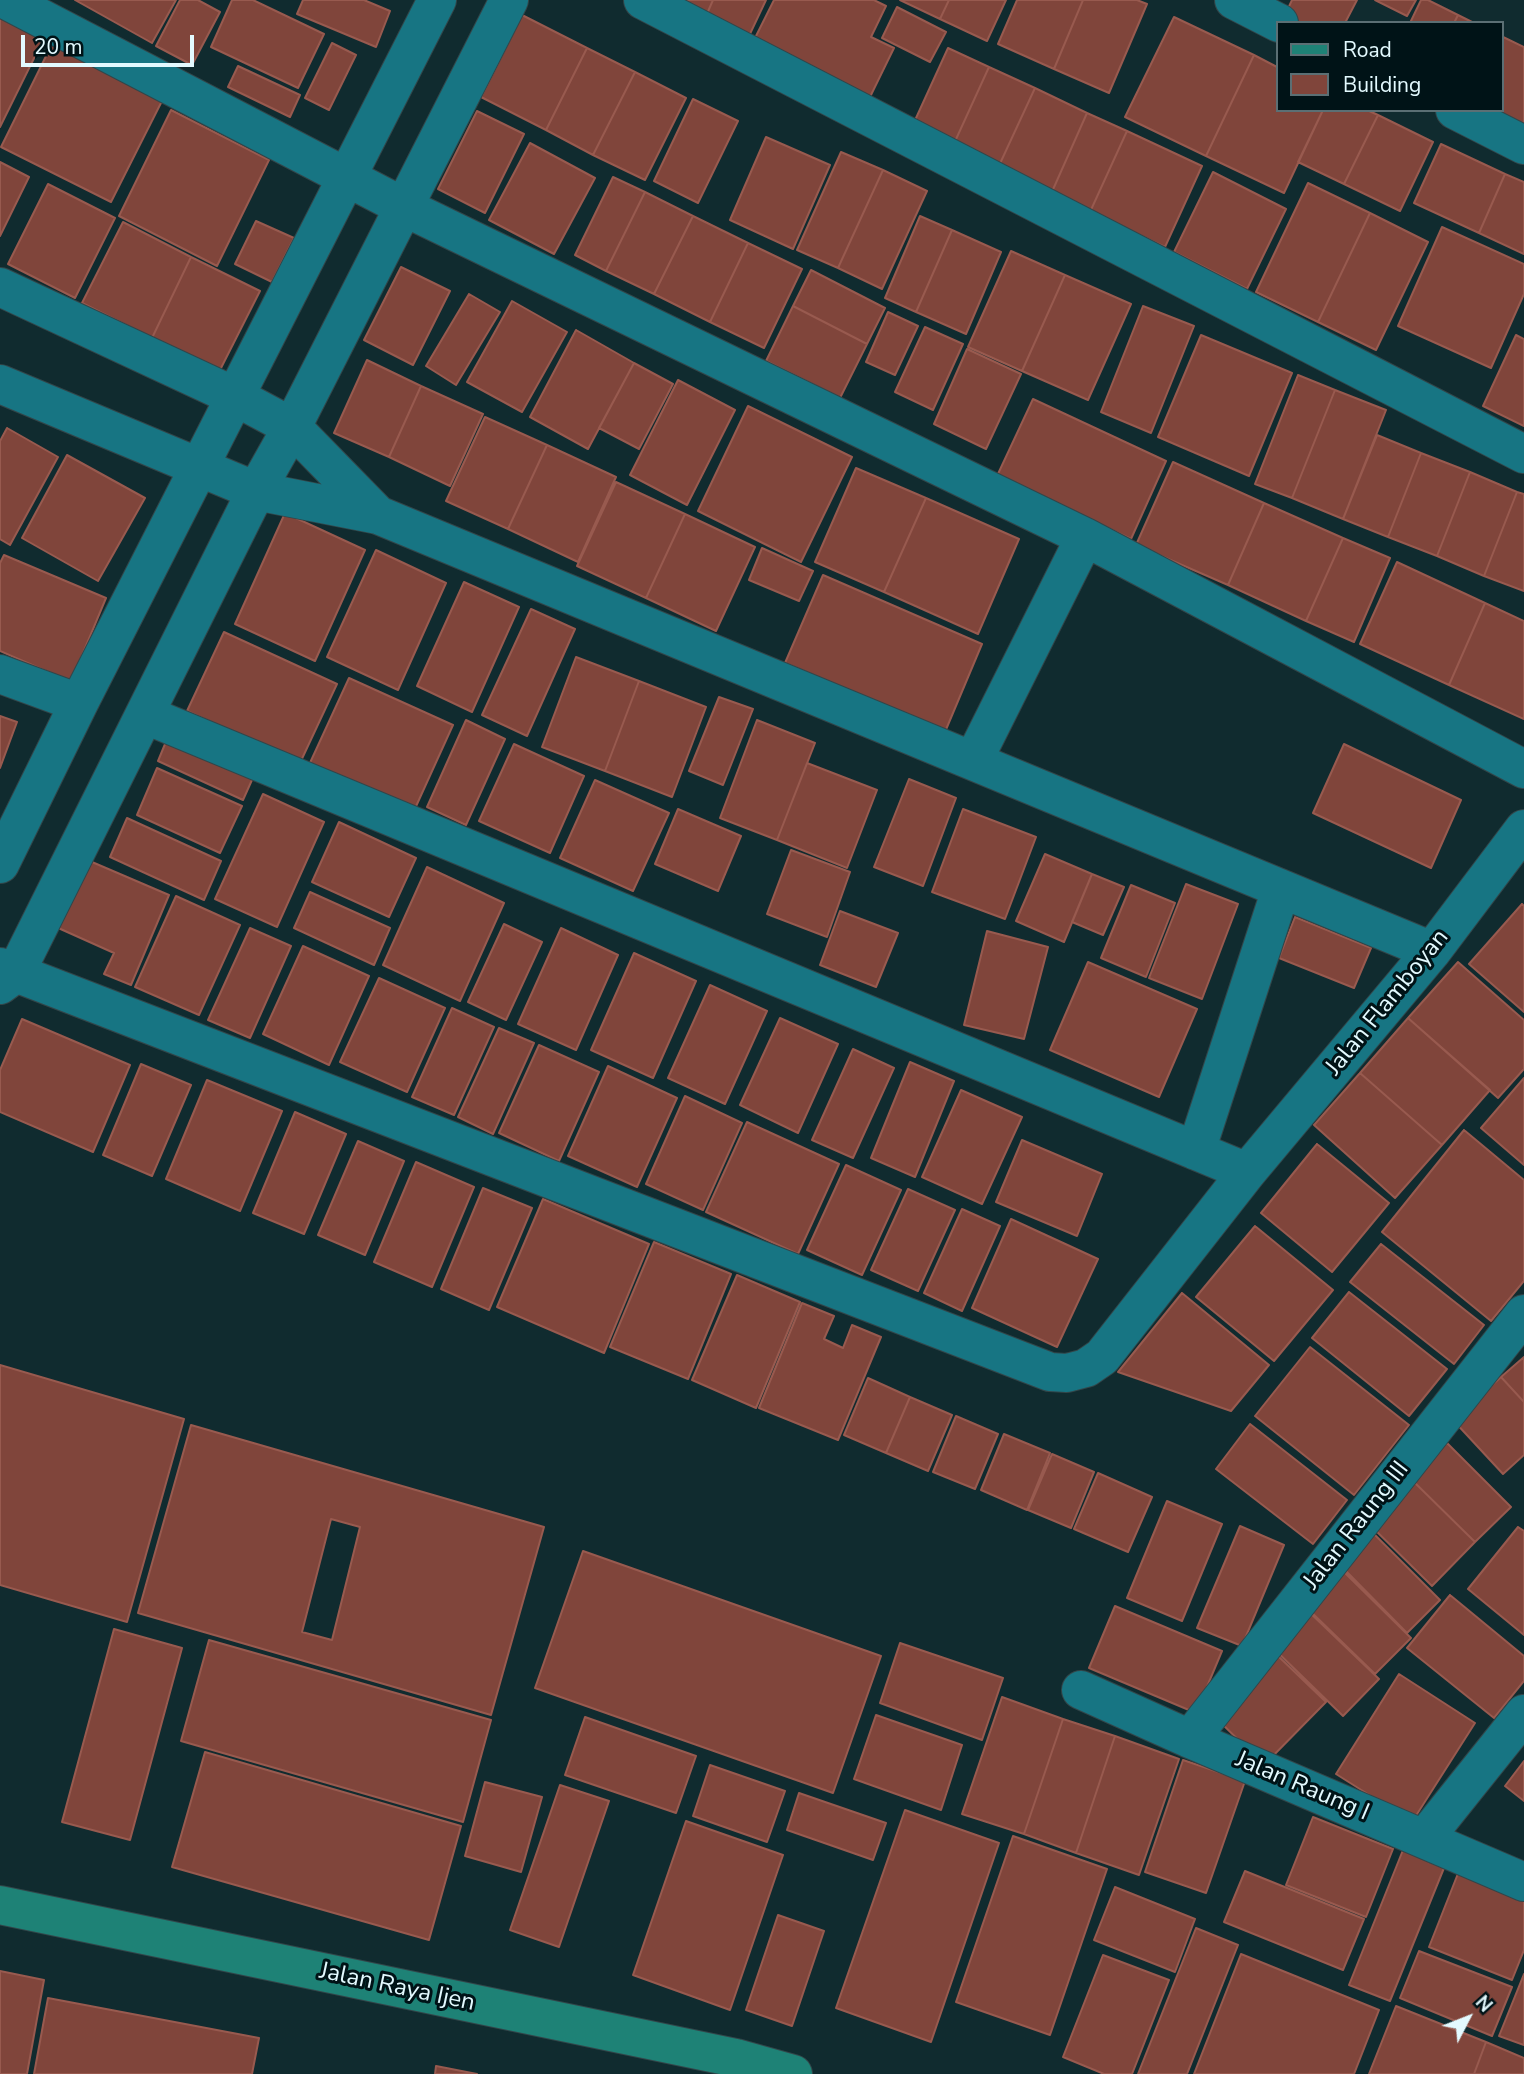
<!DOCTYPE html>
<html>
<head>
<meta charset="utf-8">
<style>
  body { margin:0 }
  #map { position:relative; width:1524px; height:2074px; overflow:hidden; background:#102b2f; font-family:"Nunito Sans",sans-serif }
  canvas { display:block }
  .legend { position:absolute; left:1276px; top:21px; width:228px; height:91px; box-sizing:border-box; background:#001317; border:2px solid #5b6f74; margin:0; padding:9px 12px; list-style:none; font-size:21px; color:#e3faff }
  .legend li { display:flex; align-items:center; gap:14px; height:35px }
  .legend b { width:35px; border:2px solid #5b6f74 }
  .north { position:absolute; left:1433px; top:1983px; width:70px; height:70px; -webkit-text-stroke:5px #001317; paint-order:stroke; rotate:48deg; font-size:19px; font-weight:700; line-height:28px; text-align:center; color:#e3faff }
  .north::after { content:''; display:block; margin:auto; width:24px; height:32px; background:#e3faff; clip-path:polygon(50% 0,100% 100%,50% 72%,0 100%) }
  .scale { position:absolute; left:21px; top:35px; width:173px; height:32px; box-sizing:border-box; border:4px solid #e3faff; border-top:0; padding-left:9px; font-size:21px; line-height:24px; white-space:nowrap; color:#e3faff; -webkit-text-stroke:5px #001317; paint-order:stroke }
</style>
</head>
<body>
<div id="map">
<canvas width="1524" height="2074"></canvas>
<ul class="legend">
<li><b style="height:9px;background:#1e8276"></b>Road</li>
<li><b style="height:19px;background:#80453b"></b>Building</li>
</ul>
<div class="north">N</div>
<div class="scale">20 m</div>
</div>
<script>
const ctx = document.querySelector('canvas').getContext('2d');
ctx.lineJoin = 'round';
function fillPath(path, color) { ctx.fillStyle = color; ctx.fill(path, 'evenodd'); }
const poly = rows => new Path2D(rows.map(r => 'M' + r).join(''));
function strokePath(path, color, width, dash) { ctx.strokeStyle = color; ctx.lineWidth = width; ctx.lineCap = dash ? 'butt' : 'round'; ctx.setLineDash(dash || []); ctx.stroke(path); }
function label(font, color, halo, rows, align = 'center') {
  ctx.font = font + ' "Nunito Sans",sans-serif'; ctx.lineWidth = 6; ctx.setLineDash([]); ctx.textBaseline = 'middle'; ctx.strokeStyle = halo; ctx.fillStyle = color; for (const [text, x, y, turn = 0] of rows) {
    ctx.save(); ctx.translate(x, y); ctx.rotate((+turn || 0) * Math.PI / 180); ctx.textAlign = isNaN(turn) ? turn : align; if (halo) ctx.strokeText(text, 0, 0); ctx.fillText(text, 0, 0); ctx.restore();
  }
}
const building = poly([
  [75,0,176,0,152,43,75,0],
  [180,0,198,0,220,12,192,65,156,46,180,0],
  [232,0,253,0,324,34,298,88,211,47,232,0],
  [303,0,364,0,390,11,376,47,297,14,303,0],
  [672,0,713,0,706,16,672,0],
  [713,0,766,0,749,36,706,16,713,0],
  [774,0,874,0,886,6,871,37,894,48,870,97,754,40,774,0],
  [900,0,949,0,940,19,900,0],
  [949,0,1006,0,987,41,940,19,949,0],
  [1017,0,1083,0,1054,69,998,44,1017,0],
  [1083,0,1137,0,1147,4,1109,93,1054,69,1083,0],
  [1292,0,1357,0,1345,23,1296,23,1284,17,1292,0],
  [1375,0,1416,0,1407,16,1375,0],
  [1421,0,1428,0,1458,15,1454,23,1410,23,1421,0],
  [897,7,946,32,930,62,882,38,897,7],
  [0,11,46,34,0,127,0,11],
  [522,15,587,48,546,130,481,97,522,15],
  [1458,15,1474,23,1454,23,1458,15],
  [1174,17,1254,55,1206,156,1125,117,1174,17],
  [1501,36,1524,47,1524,121,1520,129,1483,110,1501,110,1501,36],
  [53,42,164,97,111,202,1,147,53,42],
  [332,43,356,55,329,110,305,98,332,43],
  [587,48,635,72,593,155,546,130,587,48],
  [948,48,989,67,952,148,911,129,948,48],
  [1254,55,1277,67,1277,110,1323,110,1284,193,1206,156,1254,55],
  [238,66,300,95,290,117,228,87,238,66],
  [989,67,1035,88,997,170,952,148,989,67],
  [635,72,686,98,645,180,593,155,635,72],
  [1035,88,1087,113,1051,194,997,170,1035,88],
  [693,99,738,121,698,203,654,181,693,99],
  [171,110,269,160,217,266,119,216,171,110],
  [1323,110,1367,110,1378,115,1344,184,1298,162,1323,110],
  [477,111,524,134,485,213,438,189,477,111],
  [1087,113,1127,131,1090,212,1051,194,1087,113],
  [1378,115,1433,142,1400,211,1344,184,1378,115],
  [1127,131,1202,166,1165,247,1090,212,1127,131],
  [766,137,830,165,793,249,730,220,766,137],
  [530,143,595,178,554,254,489,220,530,143],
  [1441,144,1505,174,1479,233,1414,203,1441,144],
  [841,152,883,170,838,268,797,250,841,152],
  [0,162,29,177,0,236,0,162],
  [883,170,927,191,882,289,838,268,883,170],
  [1213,172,1286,209,1247,289,1174,252,1213,172],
  [1505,174,1524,182,1524,254,1479,233,1505,174],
  [613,177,645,192,606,271,575,255,613,177],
  [1308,183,1370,213,1318,322,1256,292,1308,183],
  [48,184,115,218,75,298,8,264,48,184],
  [645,192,693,216,654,294,606,271,645,192],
  [1370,213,1428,242,1376,350,1318,322,1370,213],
  [693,216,748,243,710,322,654,294,693,216],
  [920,216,952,230,916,312,885,298,920,216],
  [256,221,294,238,272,282,235,264,256,221],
  [123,222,191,257,152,338,82,303,123,222],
  [1442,227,1524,264,1524,294,1491,368,1398,326,1442,227],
  [952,230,1001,252,966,334,916,312,952,230],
  [748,243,802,269,764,348,710,322,748,243],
  [1011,251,1065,275,1022,371,968,347,1011,251],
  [191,257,260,291,219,372,152,338,191,257],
  [401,267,450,291,413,365,364,340,401,267],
  [811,270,885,308,867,344,793,306,811,270],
  [1065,275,1131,304,1088,400,1022,371,1065,275],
  [469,294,500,312,456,385,426,366,469,294],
  [512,301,567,332,522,412,467,382,512,301],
  [793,306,867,344,840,398,766,361,793,306],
  [1143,306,1194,326,1151,433,1101,412,1143,306],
  [888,312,918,326,895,375,866,362,888,312],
  [925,327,963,344,933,410,895,392,925,327],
  [576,330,634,363,588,449,530,417,576,330],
  [1201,335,1292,373,1249,476,1158,437,1201,335],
  [1516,335,1524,339,1524,426,1483,406,1516,335],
  [967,349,1021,374,986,449,934,424,967,349],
  [367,360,421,386,389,457,334,433,367,360],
  [634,363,673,384,639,449,599,428,634,363],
  [1298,375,1335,390,1292,498,1255,484,1298,375],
  [678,380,735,410,687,505,630,475,678,380],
  [421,386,483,414,450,486,389,457,421,386],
  [1335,390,1386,410,1343,519,1292,498,1335,390],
  [1033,399,1166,461,1131,539,997,476,1033,399],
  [748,406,852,457,801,562,698,511,748,406],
  [485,417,547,445,508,529,446,501,485,417],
  [7,428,58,457,10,545,0,539,0,441,7,428],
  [1377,435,1421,453,1388,537,1343,519,1377,435],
  [547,445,616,477,578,562,508,529,547,445],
  [1421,453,1470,472,1437,556,1388,537,1421,453],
  [67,455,145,498,98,581,22,538,67,455],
  [1173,462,1264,503,1228,585,1136,545,1173,462],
  [856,468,926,498,884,592,815,562,856,468],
  [1470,472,1517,492,1484,576,1437,556,1470,472],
  [616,482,685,514,646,598,577,566,616,482],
  [1517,492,1524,494,1524,591,1484,576,1517,492],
  [926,498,1019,539,978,634,884,592,926,498],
  [1264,503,1343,538,1306,621,1228,585,1264,503],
  [285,513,365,550,315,661,235,624,285,513],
  [685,514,755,547,716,631,646,598,685,514],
  [1343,538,1390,558,1354,642,1306,621,1343,538],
  [762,548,813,571,799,601,749,580,762,548],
  [376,550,446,583,398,690,327,657,376,550],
  [4,555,106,598,71,682,0,651,0,563,4,555],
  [1397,562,1485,603,1449,685,1360,644,1397,562],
  [823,575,982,644,945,732,785,663,823,575],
  [464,582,519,607,472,712,417,686,464,582],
  [1485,603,1524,621,1524,719,1449,685,1485,603],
  [531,609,575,629,527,736,482,715,531,609],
  [224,632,337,684,300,763,187,711,224,632],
  [576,657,639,681,605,771,542,747,576,657],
  [349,678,453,725,413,813,309,765,349,678],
  [639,681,706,707,672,797,605,771,639,681],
  [719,697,753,709,723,785,689,771,719,697],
  [0,716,17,722,0,768,0,716],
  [466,720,505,739,466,825,427,807,466,720],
  [757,720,815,743,777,840,720,818,757,720],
  [170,732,256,771,243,800,158,761,170,732],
  [514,744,584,776,550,853,479,821,514,744],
  [1344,744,1461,800,1431,868,1313,813,1344,744],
  [807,763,877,790,847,868,777,840,807,763],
  [157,768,242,806,220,853,137,815,157,768],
  [909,779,956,798,923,886,874,867,909,779],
  [595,780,669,813,633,891,560,858,595,780],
  [263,794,324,822,277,927,215,899,263,794],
  [678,809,741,836,718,891,655,864,678,809],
  [963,809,1036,837,1005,919,932,892,963,809],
  [127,818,221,861,204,900,110,857,127,818],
  [339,822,416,858,389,917,312,882,339,822],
  [791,850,850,872,827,937,767,914,791,850],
  [1045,854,1092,874,1064,942,1016,921,1045,854],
  [85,859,169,895,131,985,104,974,114,953,56,927,85,859],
  [427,867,504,903,460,1001,383,965,427,867],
  [1092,874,1124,887,1103,935,1072,922,1092,874],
  [1186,884,1238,904,1202,999,1149,978,1186,884],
  [1131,885,1175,903,1146,977,1101,958,1131,885],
  [310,892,390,928,374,965,294,928,310,892],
  [176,896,240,925,199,1015,135,987,176,896],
  [1522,904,1524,906,1524,1012,1469,964,1522,904],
  [840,911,898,933,876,987,820,965,840,911],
  [1295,917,1371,948,1354,988,1279,958,1295,917],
  [504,924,542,942,506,1020,468,1002,504,924],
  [250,928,291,946,250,1038,208,1020,250,928],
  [561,928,618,955,576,1050,518,1024,561,928],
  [987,931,1048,947,1024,1039,964,1025,987,931],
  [303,946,369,976,329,1065,263,1034,303,946],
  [634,953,696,981,653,1078,591,1050,634,953],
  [1088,962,1197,1009,1159,1097,1050,1050,1088,962],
  [1458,962,1524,1020,1524,1069,1498,1098,1408,1018,1458,962],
  [379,978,445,1008,407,1092,340,1062,379,978],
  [710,985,767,1011,725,1104,668,1078,710,985],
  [452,1008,494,1027,454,1115,412,1097,452,1008],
  [780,1018,838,1044,798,1133,740,1105,780,1018],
  [1408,1018,1490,1090,1442,1145,1360,1073,1408,1018],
  [22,1019,130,1065,93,1152,0,1112,0,1070,22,1019],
  [499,1028,534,1043,493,1134,458,1117,499,1028],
  [539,1045,599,1072,559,1161,499,1133,539,1045],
  [853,1049,894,1068,853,1158,812,1140,853,1049],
  [910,1062,954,1081,915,1177,871,1158,910,1062],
  [141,1064,191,1085,152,1176,103,1155,141,1064],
  [608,1066,677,1098,637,1187,568,1156,608,1066],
  [1360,1073,1442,1145,1395,1198,1314,1125,1360,1073],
  [1524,1078,1524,1165,1481,1128,1524,1078],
  [207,1080,282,1111,240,1211,166,1179,207,1080],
  [961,1090,1022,1117,982,1204,922,1177,961,1090],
  [685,1096,742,1123,703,1210,646,1184,685,1096],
  [295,1112,346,1134,304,1234,253,1213,295,1112],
  [747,1122,839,1164,798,1254,706,1212,747,1122],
  [1464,1130,1524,1180,1524,1281,1491,1321,1382,1232,1464,1130],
  [1022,1140,1102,1174,1077,1236,996,1202,1022,1140],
  [358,1141,404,1161,365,1255,318,1235,358,1141],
  [1317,1144,1389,1203,1332,1272,1261,1213,1317,1144],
  [416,1162,474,1187,432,1287,374,1262,416,1162],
  [846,1165,901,1190,862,1275,807,1250,846,1165],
  [483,1188,532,1208,489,1310,441,1289,483,1188],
  [908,1189,955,1210,918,1291,871,1270,908,1189],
  [543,1199,649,1244,604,1353,497,1307,543,1199],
  [962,1209,1000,1226,962,1311,924,1293,962,1209],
  [1011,1219,1098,1259,1057,1347,972,1308,1011,1219],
  [1255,1226,1333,1290,1274,1361,1196,1297,1255,1226],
  [654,1242,731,1274,688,1379,610,1347,654,1242],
  [1381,1244,1484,1325,1454,1364,1350,1282,1381,1244],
  [737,1275,800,1302,756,1408,692,1380,737,1275],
  [1349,1292,1447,1369,1409,1416,1312,1338,1349,1292],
  [1182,1293,1269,1365,1231,1411,1118,1372,1182,1293],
  [802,1303,834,1316,824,1339,843,1348,852,1325,881,1337,838,1440,759,1408,802,1303],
  [1310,1347,1409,1425,1354,1495,1255,1416,1310,1347],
  [1524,1357,1524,1402,1501,1377,1524,1357],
  [0,1365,184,1419,127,1622,0,1585,0,1365],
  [1501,1377,1524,1402,1524,1455,1503,1474,1453,1420,1501,1377],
  [868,1378,910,1397,886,1453,844,1435,868,1378],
  [910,1397,952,1415,928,1471,886,1453,910,1397],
  [956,1416,998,1434,975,1489,933,1472,956,1416],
  [1250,1424,1347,1500,1313,1544,1216,1469,1250,1424],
  [191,1425,544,1527,491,1715,138,1613,191,1425],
  [331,1519,360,1527,332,1640,302,1632,331,1519],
  [1004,1434,1050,1453,1027,1510,981,1490,1004,1434],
  [1447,1443,1511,1507,1475,1542,1411,1479,1447,1443],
  [1052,1454,1094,1472,1071,1528,1028,1510,1052,1454],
  [1098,1473,1152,1497,1128,1552,1074,1529,1098,1473],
  [1411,1479,1475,1542,1432,1586,1368,1523,1411,1479],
  [1167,1501,1222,1524,1182,1621,1127,1598,1167,1501],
  [1240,1526,1284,1545,1242,1646,1197,1628,1240,1526],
  [1518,1527,1524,1531,1524,1635,1468,1589,1518,1527],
  [1374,1534,1440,1600,1407,1633,1342,1567,1374,1534],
  [583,1551,881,1656,833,1793,535,1688,583,1551],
  [1343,1571,1411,1638,1375,1674,1307,1608,1343,1571],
  [1450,1595,1524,1656,1524,1681,1494,1718,1407,1648,1450,1595],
  [1115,1606,1222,1651,1196,1713,1089,1668,1115,1606],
  [1305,1608,1379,1679,1343,1716,1270,1645,1305,1608],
  [114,1629,182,1648,130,1840,62,1822,114,1629],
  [209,1640,491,1720,463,1822,181,1741,209,1640],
  [900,1643,1003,1678,982,1740,880,1703,900,1643],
  [1277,1655,1326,1702,1264,1765,1216,1718,1277,1655],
  [1399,1674,1475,1723,1412,1822,1336,1774,1399,1674],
  [1002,1697,1063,1719,1024,1834,962,1814,1002,1697],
  [876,1715,962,1745,941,1810,854,1779,876,1715],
  [585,1717,696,1756,676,1813,565,1775,585,1717],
  [1063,1719,1115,1736,1076,1853,1024,1834,1063,1719],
  [1115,1736,1179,1759,1139,1875,1076,1853,1115,1736],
  [205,1752,461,1826,429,1940,172,1867,205,1752],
  [1183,1760,1245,1781,1206,1893,1145,1872,1183,1760],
  [1524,1761,1524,1801,1505,1786,1524,1761],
  [710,1765,785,1791,767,1842,693,1816,710,1765],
  [485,1782,542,1797,521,1872,465,1856,485,1782],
  [560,1785,609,1801,559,1947,510,1930,560,1785],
  [799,1793,886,1823,873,1860,787,1830,799,1793],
  [905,1810,999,1843,931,2042,836,2008,905,1810],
  [1313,1817,1393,1849,1366,1917,1286,1885,1313,1817],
  [686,1821,783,1855,730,2010,633,1975,686,1821],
  [1013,1836,1107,1869,1050,2035,956,2002,1013,1836],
  [1403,1850,1444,1868,1390,2001,1349,1985,1403,1850],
  [1245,1871,1364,1919,1343,1970,1224,1922,1245,1871],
  [1459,1871,1524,1897,1524,1950,1512,1980,1429,1947,1459,1871],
  [1115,1887,1195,1919,1175,1972,1094,1940,1115,1887],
  [778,1915,824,1931,792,2026,746,2010,778,1915],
  [1196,1928,1238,1945,1187,2074,1138,2074,1196,1928],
  [1419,1951,1512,1987,1492,2036,1400,1998,1419,1951],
  [1241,1954,1379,2010,1354,2074,1194,2074,1241,1954],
  [1103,1955,1169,1980,1132,2074,1104,2074,1063,2057,1103,1955],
  [0,1971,44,1980,27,2074,0,2074,0,1971],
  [1524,1974,1524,2045,1499,2036,1524,1974],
  [48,1998,259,2038,252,2074,34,2074,48,1998],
  [1396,2006,1486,2042,1474,2074,1369,2074,1396,2006],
  [1486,2042,1524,2058,1524,2074,1474,2074,1486,2042],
  [436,2066,477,2074,435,2074,436,2066]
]);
const street = poly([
  [6,0,404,207,1085,537,1524,769],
  [643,0,1524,454],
  [1234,0,1279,23],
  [1455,110,1524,145],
  [0,287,234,396,292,427,378,515],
  [0,384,256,491,378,515,1432,951],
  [0,674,79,703],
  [146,715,1247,1172],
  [973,761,1085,537],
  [0,864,79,703,437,0],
  [0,967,1050,1372,1067,1373,1086,1368,1102,1357,1247,1172,1432,951,1524,829],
  [0,985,15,974,256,491,292,427,509,0],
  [1196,1151,1281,889],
  [1081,1690,1190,1739,1524,1882],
  [1190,1739,1524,1314],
  [1424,1839,1524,1714]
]);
const secondary = poly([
  [0,1905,736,2058,793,2074]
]);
const streetNames = [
  ["Jalan Flamboyan",1388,1003,-51],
  ["Jalan Raung III",1357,1526,-52],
  ["Jalan Raung I",1302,1787,23],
  ["Jalan Raya Ijen",397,1988,12]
];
fillPath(building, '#80453b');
strokePath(building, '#985a4f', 2);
strokePath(street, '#32464a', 40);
strokePath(secondary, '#32464a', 40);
strokePath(street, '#177583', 38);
strokePath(secondary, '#1e8276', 38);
label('24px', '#e3faff', '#001317', streetNames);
</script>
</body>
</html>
